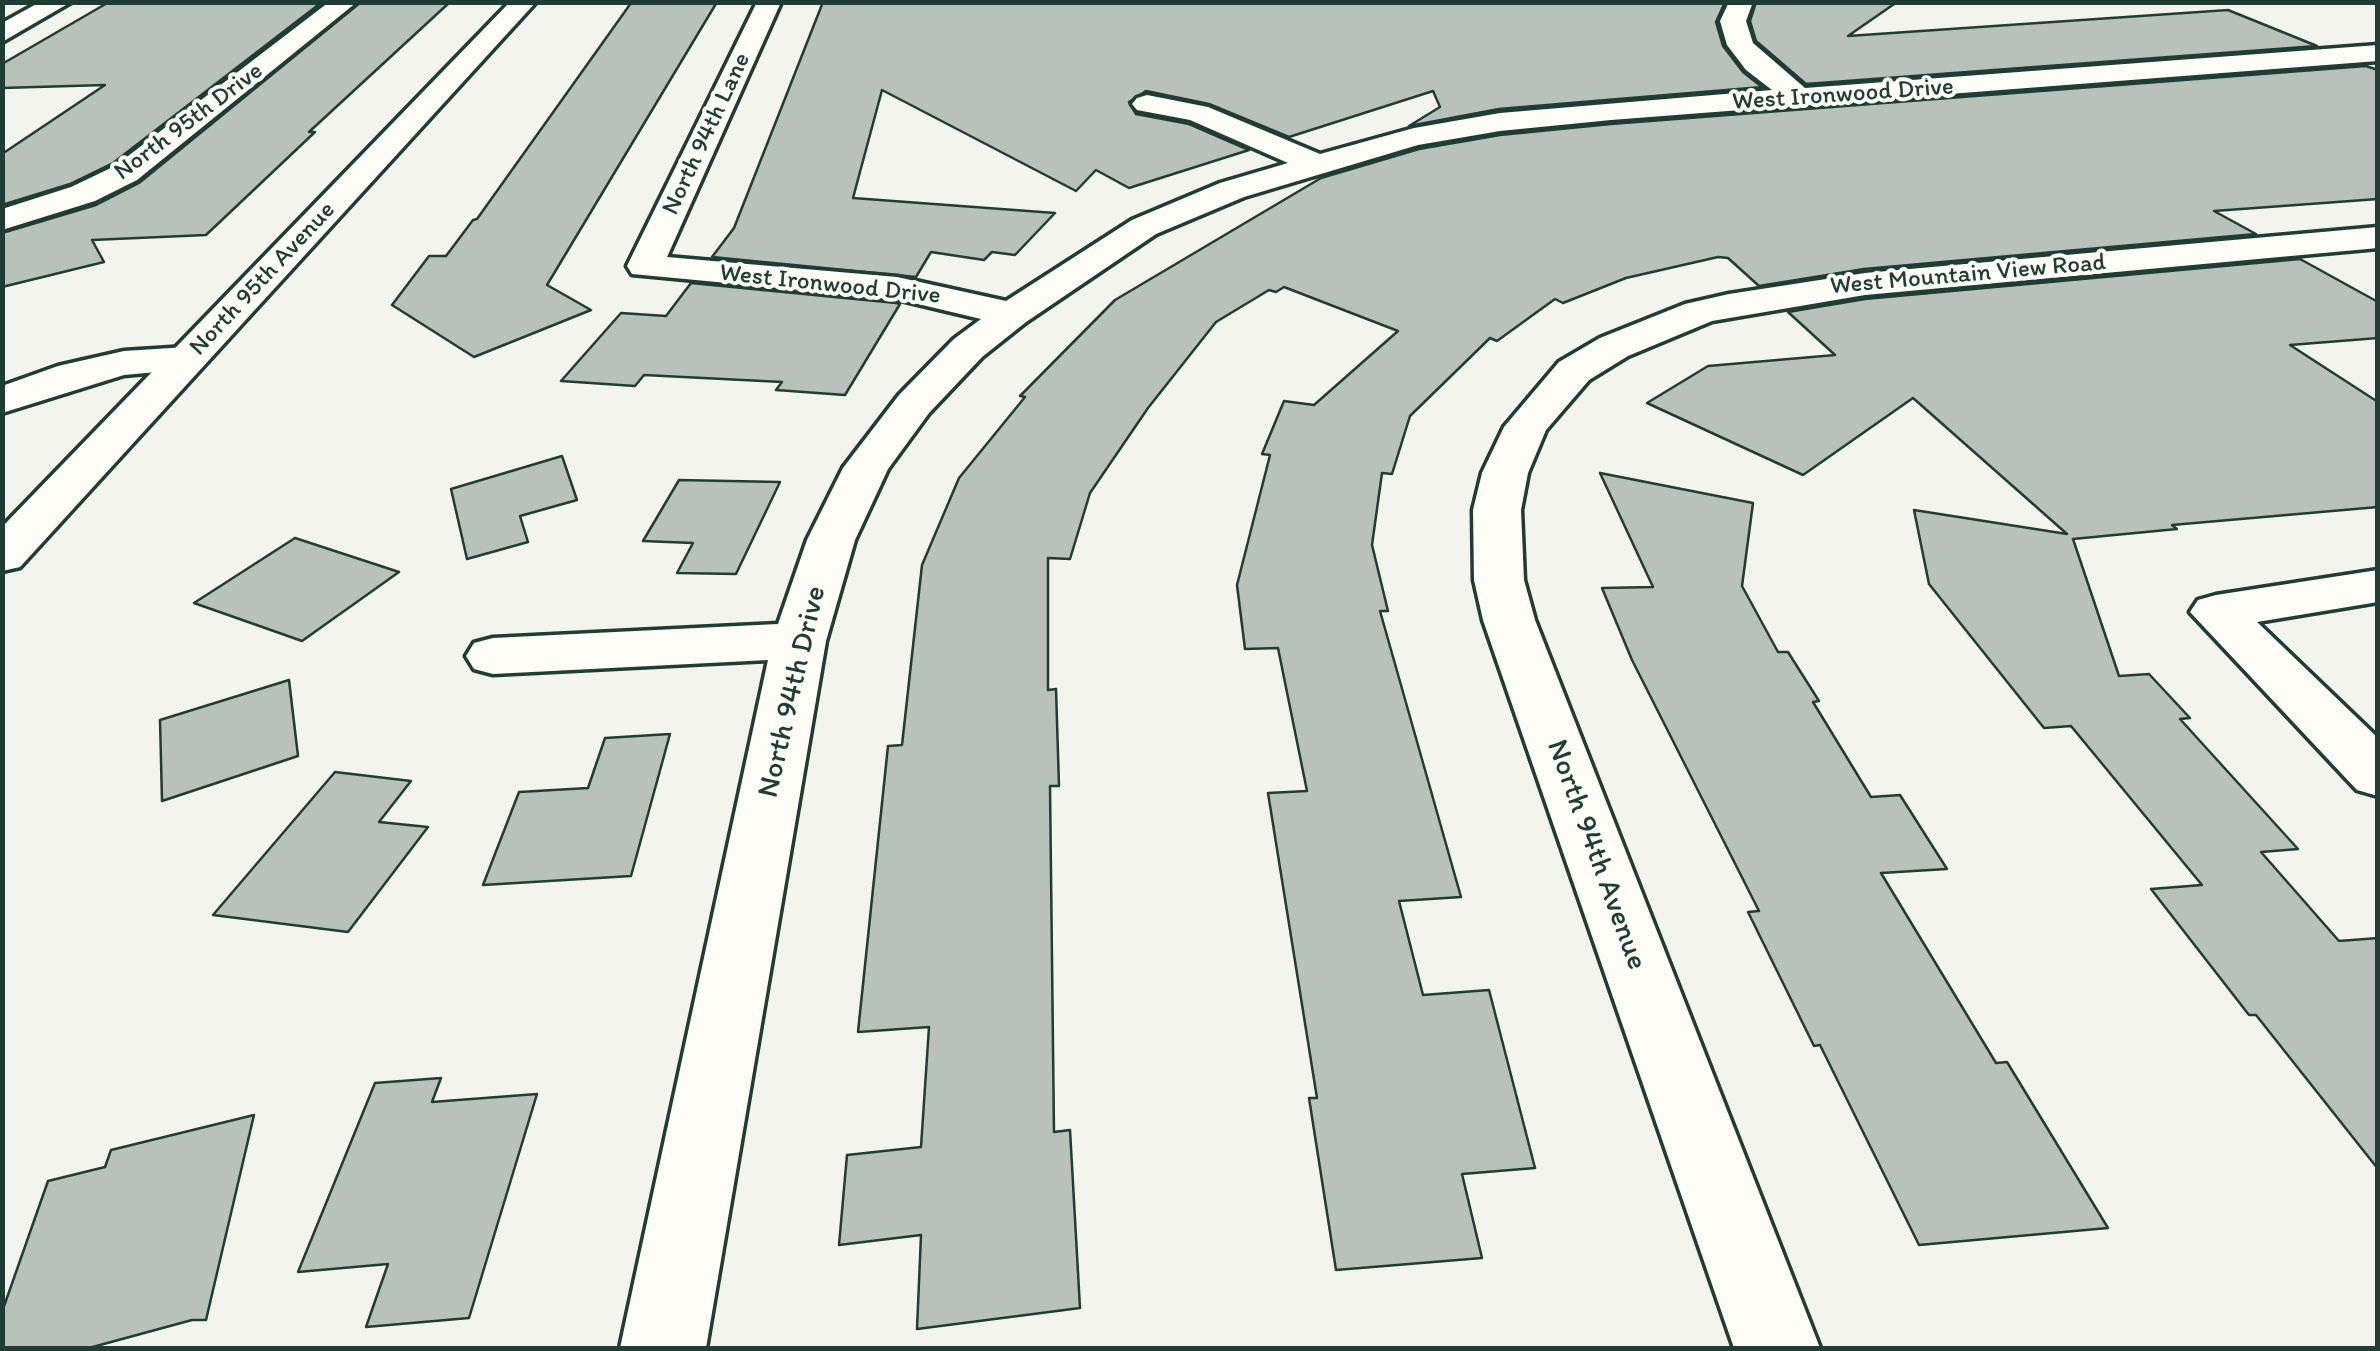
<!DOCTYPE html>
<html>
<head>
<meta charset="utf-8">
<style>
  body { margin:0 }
  #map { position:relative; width:2380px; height:1351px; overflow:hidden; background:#f4f4ef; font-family:Itim,sans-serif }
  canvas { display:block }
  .frame { position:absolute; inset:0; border:5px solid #1f3d34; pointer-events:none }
</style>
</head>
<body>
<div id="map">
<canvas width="2380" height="1351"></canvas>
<div class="frame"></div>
</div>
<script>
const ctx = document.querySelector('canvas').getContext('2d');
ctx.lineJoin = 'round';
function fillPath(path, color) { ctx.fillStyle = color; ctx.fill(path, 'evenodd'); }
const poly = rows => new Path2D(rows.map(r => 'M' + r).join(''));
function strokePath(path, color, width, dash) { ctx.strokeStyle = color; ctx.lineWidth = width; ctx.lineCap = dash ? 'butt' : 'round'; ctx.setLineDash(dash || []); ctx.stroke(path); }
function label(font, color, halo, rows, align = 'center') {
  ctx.font = font + ' Itim,sans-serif'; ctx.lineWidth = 8; ctx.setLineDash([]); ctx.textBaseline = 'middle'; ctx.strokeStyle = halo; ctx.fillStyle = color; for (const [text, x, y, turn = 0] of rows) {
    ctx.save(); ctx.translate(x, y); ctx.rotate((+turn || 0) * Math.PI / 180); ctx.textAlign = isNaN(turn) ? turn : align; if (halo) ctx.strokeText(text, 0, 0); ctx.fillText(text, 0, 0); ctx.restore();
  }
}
const building = poly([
  [109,2,322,2,113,163,70,184,2,205,2,154,105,85,2,88,2,64,109,2],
  [361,2,450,2,309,132,315,132,206,235,92,240,104,262,2,287,2,233,96,205,139,183,361,2],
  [717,2,547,285,591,310,474,357,392,305,429,256,446,256,473,220,477,219,631,3,717,2],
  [823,2,1725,2,1716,22,1723,46,1743,72,1762,87,1499,109,1409,126,1440,107,1433,91,1289,137,1209,104,1146,91,1129,102,1136,114,1189,124,1249,150,1129,188,1096,170,1076,191,882,90,853,198,1055,213,1015,255,992,252,984,260,931,252,916,277,712,257,734,228,823,2],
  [1756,2,1897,2,1848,36,2228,10,2317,46,1806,84,1756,41,1750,21,1756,2],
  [2366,66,2378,70,2378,199,2214,211,2256,234,1864,269,1759,286,1728,258,1718,257,1626,278,1563,303,1555,299,1497,341,1490,338,1410,416,1392,474,1382,473,1372,545,1388,611,1380,611,1461,897,1399,901,1423,995,1489,990,1535,1168,1462,1174,1482,1258,1336,1270,1309,1098,1317,1098,1268,793,1307,791,1278,648,1245,649,1237,585,1270,455,1262,454,1284,401,1314,405,1398,331,1284,287,1276,292,1269,290,1216,322,1148,408,1090,493,1070,559,1048,558,1048,690,1056,689,1059,786,1050,786,1054,1132,1070,1130,1080,1308,917,1329,921,1235,839,1245,847,1155,921,1147,929,1027,858,1032,888,746,902,745,922,565,959,478,1025,397,1020,396,1115,300,1321,178,1419,149,1500,135,1611,124,2366,66],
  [2300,259,2378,302,2378,338,2290,345,2378,402,2378,507,2172,525,2177,529,2073,539,2119,676,2149,674,2190,718,2180,719,2298,849,2261,852,2339,941,2378,938,2378,1169,2256,1015,2249,1015,2151,889,2202,885,2071,726,2044,728,1929,584,1914,510,2067,534,1913,398,1803,475,1647,403,1708,366,1835,355,1788,312,1865,299,2300,259],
  [691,283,896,303,900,304,845,395,776,390,782,382,644,375,635,386,561,381,621,313,666,316,691,283],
  [562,456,577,500,520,516,528,542,467,559,451,489,562,456],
  [1600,473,1753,503,1742,586,1778,652,1788,652,1819,701,1813,702,1871,797,1900,795,1947,869,1881,873,1996,1063,2007,1062,2108,1228,1919,1245,1820,1045,1814,1046,1748,912,1759,911,1632,660,1602,588,1653,587,1600,473],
  [679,480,780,482,736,574,677,573,693,543,643,541,679,480],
  [295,538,399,572,302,641,194,603,295,538],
  [289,680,298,756,162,801,160,720,289,680],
  [670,734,631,876,483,885,519,792,588,788,605,738,670,734],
  [335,772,411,781,379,822,428,827,348,932,213,915,335,772],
  [441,1078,432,1102,537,1094,469,1318,366,1327,388,1264,298,1272,375,1083,441,1078],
  [254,1115,206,1320,192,1320,89,1348,2,1348,2,1312,48,1181,105,1167,111,1150,254,1115]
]);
const street = poly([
  [40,2,71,2,2,42,2,23,40,2],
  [329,2,357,2,137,180,95,201,2,230,2,209,71,187,115,166,329,2],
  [757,2,781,2,667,257,897,277,1006,301,1132,220,1220,183,1288,163,1190,120,1137,110,1132,104,1137,98,1147,95,1208,107,1320,154,1414,128,1500,113,1772,90,1746,70,1727,45,1720,21,1729,2,1753,2,1746,21,1753,43,1805,88,2378,45,2378,61,1611,120,1500,131,1418,145,1244,197,1156,234,1026,322,982,357,929,413,888,469,855,540,826,641,706,1348,620,1348,768,660,493,674,474,669,466,656,474,643,493,638,778,624,807,540,843,468,899,395,954,339,981,319,897,299,632,274,627,266,757,2],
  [2378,227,2378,248,1865,295,1712,321,1628,356,1589,380,1546,430,1528,473,1521,510,1524,580,1535,620,1820,1348,1734,1348,1483,620,1474,580,1473,510,1482,473,1504,427,1559,362,1600,338,1685,304,1729,294,1865,273,2378,227],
  [187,347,201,350,207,359,201,368,124,375,2,413,2,386,58,366,124,351,187,347],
  [2378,570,2378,602,2257,622,2378,738,2378,796,2357,790,2190,612,2198,600,2216,595,2378,570]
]);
const secondary = poly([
  [510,2,536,2,20,567,2,571,2,527,510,2]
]);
const farStreetnames = [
  ["West Ironwood Drive",1843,95,-4],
  ["North 95th Drive",189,122,-37],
  ["North 94th Lane",707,134,-65],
  ["West Mountain View Road",1968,275,-5],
  ["North 95th Avenue",263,279,-47],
  ["West Ironwood Drive",830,285,6]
];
const streetNames = [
  ["North 94th Drive",793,692,-77],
  ["North 94th Avenue",1596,855,70]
];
fillPath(building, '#b9c1bb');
strokePath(building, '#1f3d34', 2.5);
strokePath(street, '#1f3d34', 7);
strokePath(secondary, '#1f3d34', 7);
fillPath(street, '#fdfcf7');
fillPath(secondary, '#fdfcf7');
label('25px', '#1f3d34', '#fdfcf7', farStreetnames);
label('30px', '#1f3d34', '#fdfcf7', streetNames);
</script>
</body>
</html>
